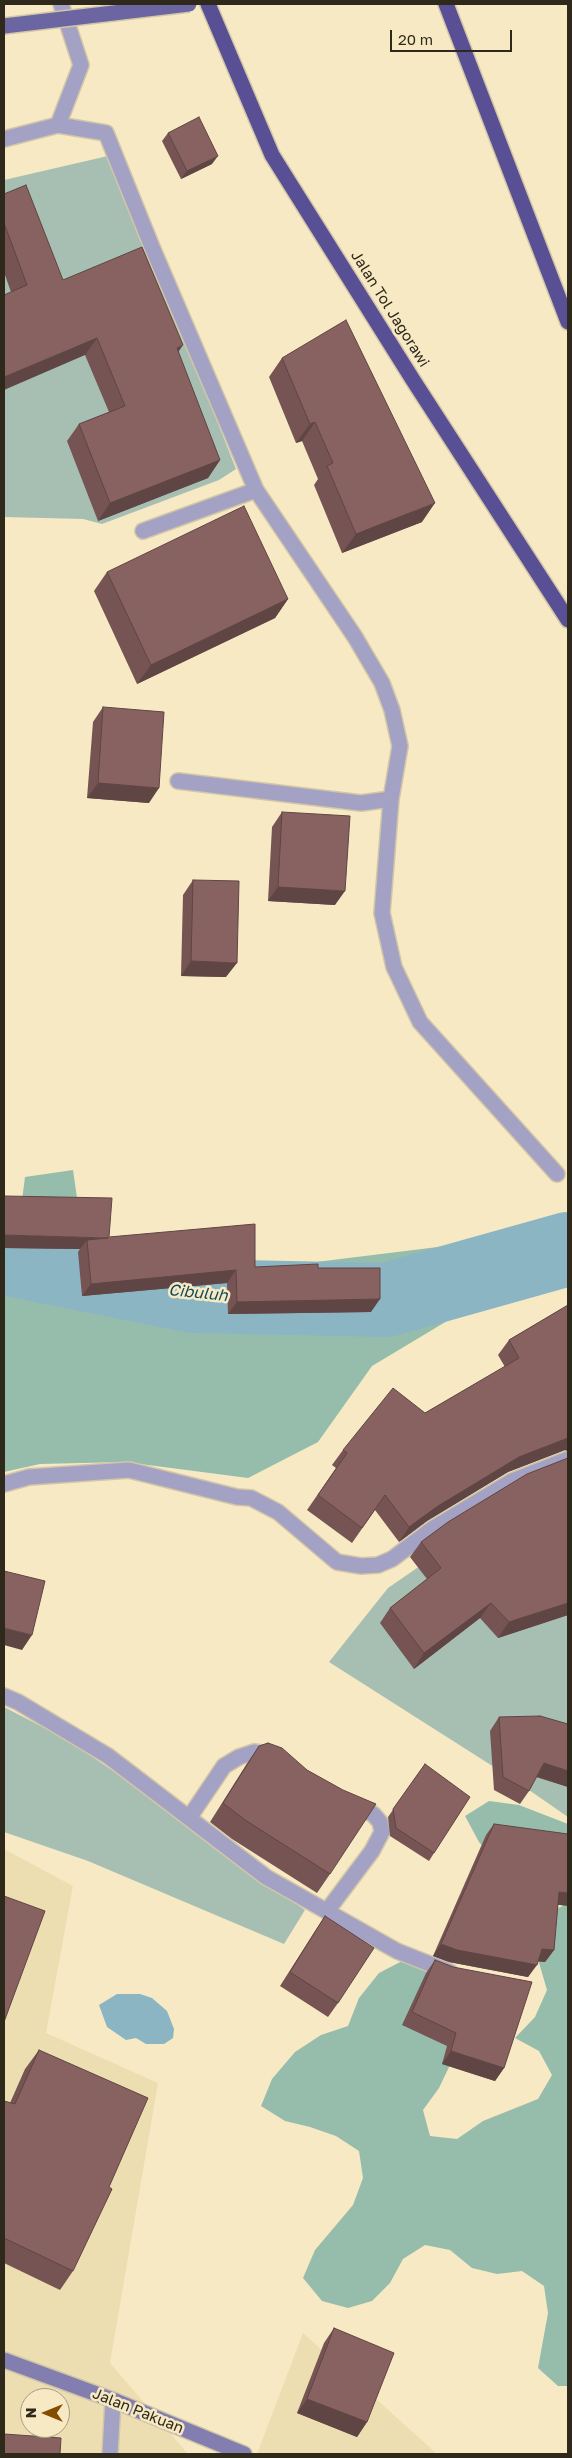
<!DOCTYPE html>
<html>
<head>
<meta charset="utf-8">
<style>
  body { margin:0 }
  #map { position:relative; width:572px; height:2458px; overflow:hidden; background:#f6e9c4; font-family:"Golos Text",sans-serif }
  canvas { display:block }
  .frame { position:absolute; inset:0; border:5px solid #2e291b; pointer-events:none }
  .north { position:absolute; left:20px; top:2388px; width:50px; height:50px; box-sizing:border-box; background:#f6e9c4; border:1px solid #a69c80; border-radius:50%; rotate:270deg; font-size:14px; font-weight:700; line-height:20px; text-align:center; color:#2e291b }
  .north::after { content:''; display:block; margin:auto; width:18px; height:22px; background:#854c00; clip-path:polygon(50% 0,100% 100%,50% 72%,0 100%) }
  .scale { position:absolute; left:390px; top:30px; width:122px; height:22px; box-sizing:border-box; border:2px solid #2e291b; border-top:0; padding-left:6px; font-size:15px; line-height:18px; white-space:nowrap; color:#2e291b; -webkit-text-stroke:4px #f6e9c4; paint-order:stroke }
</style>
</head>
<body>
<div id="map">
<canvas width="572" height="2458"></canvas>
<div class="frame"></div>
<div class="north">N</div>
<div class="scale">20 m</div>
</div>
<script>
const ctx = document.querySelector('canvas').getContext('2d');
ctx.lineJoin = 'round';
function fillPath(path, color) { ctx.fillStyle = color; ctx.fill(path, 'evenodd'); }
const poly = rows => new Path2D(rows.map(r => 'M' + r).join(''));
function strokePath(path, color, width, dash) { ctx.strokeStyle = color; ctx.lineWidth = width; ctx.lineCap = dash ? 'butt' : 'round'; ctx.setLineDash(dash || []); ctx.stroke(path); }
function label(font, color, halo, rows, align = 'center') {
  ctx.font = font + ' "Golos Text",sans-serif'; ctx.lineWidth = 5; ctx.setLineDash([]); ctx.textBaseline = 'middle'; ctx.strokeStyle = halo; ctx.fillStyle = color; for (const [text, x, y, turn = 0] of rows) {
    ctx.save(); ctx.translate(x, y); ctx.rotate((+turn || 0) * Math.PI / 180); ctx.textAlign = isNaN(turn) ? turn : align; if (halo) ctx.strokeText(text, 0, 0); ctx.fillText(text, 0, 0); ctx.restore();
  }
}
const built = poly([
  [4,1849,73,1886,46,2033,158,2083,110,2363,188,2454,4,2454],
  [30,2398,60,2398,60,2428,30,2428],
  [303,2333,437,2454,257,2454]
]);
const green = poly([
  [112,155,236,469,219,480,102,524,83,519,4,517,4,180],
  [568,1472,568,1817,516,1781,329,1662,388,1588,475,1528],
  [4,1707,66,1739,147,1794,305,1910,284,1944,88,1861,4,1832]
]);
const forest = poly([
  [73,1170,86,1261,243,1271,454,1245,472,1306,372,1366,318,1442,248,1478,125,1462,40,1464,4,1472,4,1241,17,1239,25,1177],
  [489,1801,519,1805,568,1824,568,2386,558,2386,538,2368,548,2313,544,2286,522,2271,497,2274,472,2268,450,2250,425,2245,403,2259,390,2283,372,2301,348,2308,322,2301,303,2278,315,2250,353,2205,363,2178,359,2151,336,2136,310,2127,285,2121,261,2106,272,2079,295,2052,321,2035,348,2026,359,1998,379,1973,404,1960,426,1969,461,2042,439,2088,423,2110,430,2136,457,2139,483,2121,538,2099,552,2075,539,2051,515,2038,535,2017,547,1990,533,1942,535,1917,563,1906,545,1887,496,1861,479,1842,465,1816]
]);
const water = poly([
  [117,1994,140,1994,152,1998,167,2011,174,2029,173,2038,164,2044,146,2044,136,2038,126,2040,107,2027,99,2005]
]);
const river = poly([
  [4,1258,193,1296,386,1300,568,1249]
]);
const street = poly([
  [58,125,81,65,61,4],
  [4,139,58,125,106,133,152,247,256,490,355,637,382,683,392,710,400,746,391,799,361,803,178,781],
  [143,531,256,490],
  [391,799,382,913,394,967,420,1022,557,1174],
  [4,1484,29,1477,129,1470,237,1497,251,1498,278,1512,337,1562,361,1566,378,1565,392,1559,432,1529,512,1481,568,1459],
  [4,1696,18,1702,108,1756,266,1877,397,1951,450,1972],
  [189,1818,224,1766,239,1757,254,1752,268,1754,272,1758],
  [327,1911,372,1851,382,1832,380,1822,373,1814,350,1806],
  [110,2454,113,2400]
]);
const secondary = poly([
  [4,2360,113,2400,244,2454]
]);
const highway = poly([
  [208,4,272,155,413,380,568,620],
  [446,4,568,322]
]);
const primaryBridge = poly([
  [4,26,189,4]
]);
const wall = poly([
  [168,133,212,164,181,179,162,141],
  [4,194,63,280,178,352,220,460,208,478,98,521,67,441,79,424,109,412,85,355,11,292,4,272],
  [282,358,422,522,342,553,314,485,318,479,302,441,296,443,269,377],
  [107,572,288,599,275,618,137,684,94,591],
  [103,707,149,803,87,798,93,722],
  [282,812,335,905,268,901,272,827],
  [193,880,226,977,181,976,183,895],
  [109,1237,255,1267,318,1268,371,1312,228,1314,227,1283,82,1296,78,1252,80,1249,4,1248],
  [568,1305,568,1451,565,1450,508,1472,427,1521,399,1542,375,1510,352,1543,307,1510,336,1468,332,1465,343,1450,425,1413,505,1367,498,1355,509,1340],
  [568,1458,568,1615,498,1638,480,1618,414,1669,380,1623,390,1608,427,1579,410,1557,421,1542],
  [499,1717,568,1724,568,1787,536,1777,529,1791,520,1804,494,1790,490,1731],
  [259,1746,330,1874,317,1893,232,1839,210,1822,246,1765],
  [425,1764,434,1853,429,1861,390,1836,388,1817],
  [494,1824,558,1905,554,1950,545,1962,538,1961,528,1977,449,1962,433,1956,486,1835],
  [325,1916,338,2003,328,2017,280,1986,315,1931],
  [435,1960,504,2068,495,2081,442,2064,447,2046,402,2025,426,1973],
  [39,2050,73,2271,60,2290,4,2263,4,2101,10,2103,25,2069],
  [334,2328,367,2422,357,2437,297,2413,324,2343]
]);
const shadedWall = poly([
  [218,156,212,164,181,179,187,171],
  [97,338,85,355,4,390,4,377],
  [183,345,171,363,177,348],
  [315,422,302,441,296,443,310,424],
  [220,460,208,478,98,521,110,503],
  [435,503,422,522,342,553,356,534],
  [288,599,275,618,137,684,151,665],
  [98,783,159,788,149,803,87,798],
  [278,887,345,891,335,905,268,901],
  [191,961,237,963,226,977,181,976],
  [4,1235,108,1238,87,1240,80,1249,4,1248],
  [236,1270,227,1283,82,1296,91,1284],
  [380,1299,371,1312,228,1314,237,1302],
  [568,1438,568,1451,565,1450,508,1472,427,1521,399,1542,409,1527,438,1506,519,1457],
  [491,1603,480,1618,414,1669,424,1653],
  [568,1603,568,1615,498,1638,509,1622],
  [4,1628,32,1635,22,1650,4,1645],
  [544,1763,568,1771,568,1787,535,1776],
  [559,1892,568,1893,568,1906,551,1904],
  [441,1944,537,1965,528,1977,449,1962,433,1956],
  [542,1949,554,1950,545,1962,533,1961],
  [451,2051,504,2068,495,2081,442,2064],
  [307,2399,367,2422,357,2437,297,2413]
]);
const building = poly([
  [199,117,218,156,187,171,168,133,199,117],
  [26,185,63,280,142,247,183,345,177,348,220,460,110,503,79,424,125,406,97,338,4,377,4,295,27,285,4,223,4,194,26,185],
  [346,320,435,503,356,534,327,466,333,463,315,422,310,424,282,358,346,320],
  [244,506,288,599,151,665,107,572,244,506],
  [103,707,164,712,159,788,98,783,103,707],
  [282,812,350,816,345,891,278,887,282,812],
  [193,880,239,881,237,963,191,961,193,880],
  [4,1196,112,1198,109,1237,255,1224,255,1267,318,1264,318,1268,380,1268,380,1299,237,1302,236,1270,91,1284,87,1240,108,1238,4,1235,4,1196],
  [568,1305,568,1438,519,1457,438,1506,409,1527,385,1495,362,1528,318,1495,347,1453,343,1450,393,1388,425,1413,519,1358,509,1340,568,1305],
  [568,1458,568,1603,509,1622,491,1603,424,1653,390,1608,441,1568,421,1542,448,1522,527,1474,568,1458],
  [4,1571,45,1581,32,1635,4,1628,4,1571],
  [540,1716,568,1724,568,1771,544,1763,529,1791,503,1777,499,1717,540,1716],
  [268,1743,282,1748,307,1770,343,1790,376,1804,330,1874,245,1820,223,1803,259,1746,268,1743],
  [425,1764,470,1797,434,1853,396,1828,393,1809,425,1764],
  [494,1824,568,1834,568,1893,559,1892,554,1950,542,1949,537,1965,457,1950,441,1944,494,1824],
  [4,1896,45,1911,4,2022,4,1896],
  [325,1916,374,1948,338,2003,290,1972,325,1916],
  [435,1960,453,1967,532,1982,504,2068,451,2051,456,2033,412,2012,435,1960],
  [39,2050,148,2098,109,2187,112,2189,73,2271,4,2238,4,2101,15,2104,39,2050],
  [334,2328,394,2353,367,2422,307,2399,334,2328],
  [4,2434,61,2438,60,2454,4,2454,4,2434]
]);
const streetNames = [
  ["Jalan Tol Jagorawi",390,309,58],
  ["Jalan Pakuan",138,2411,22]
];
const waterNames = [
  ["Cibuluh",198,1293,6]
];
fillPath(built, '#eddeb2');
fillPath(green, '#a7bfb3');
fillPath(forest, '#96bdab');
fillPath(water, '#8bb5c3');
strokePath(river, '#8bb5c3', 74);
strokePath(street, '#d2c6a6', 18);
strokePath(secondary, '#d2c6a6', 18);
strokePath(highway, '#d2c6a6', 18);
strokePath(street, '#a3a2c4', 15);
strokePath(secondary, '#827fb0', 15);
strokePath(highway, '#584f94', 15);
strokePath(primaryBridge, '#d2c6a6', 18, []);
strokePath(primaryBridge, '#6b65a1', 15);
fillPath(wall, '#755453');
fillPath(shadedWall, '#5f4543');
fillPath(building, '#886260');
strokePath(building, '#5f4543', 1);
label('15px', '#2e291b', '#f6e9c4', streetNames);
label('italic 16px', '#114b5c', '#f6e9c4', waterNames);
</script>
</body>
</html>
